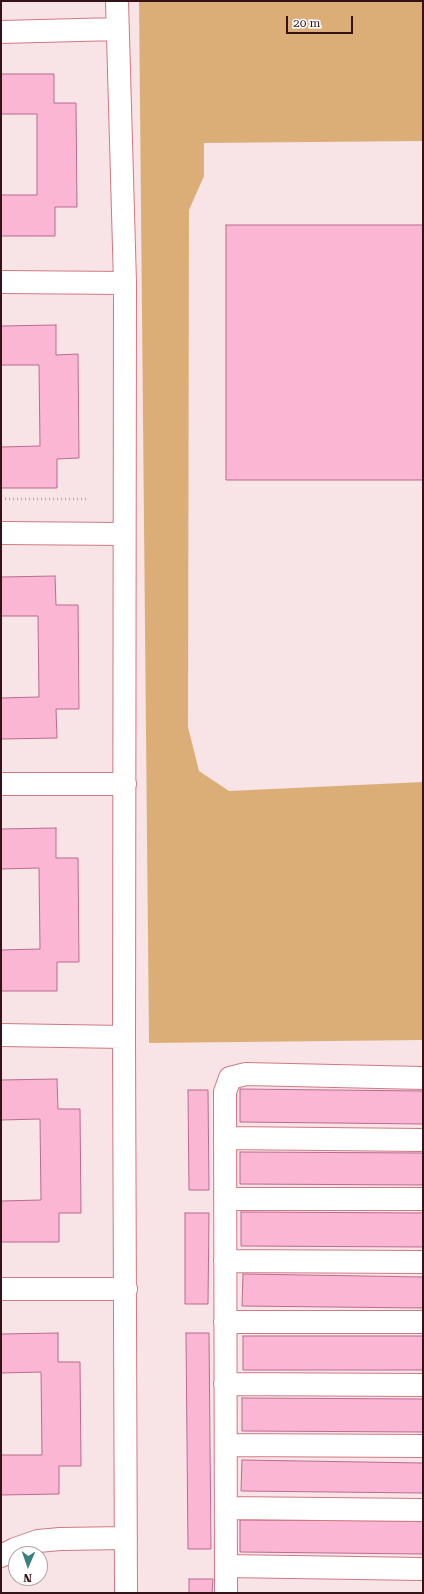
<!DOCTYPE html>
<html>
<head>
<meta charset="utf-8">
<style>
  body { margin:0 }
  #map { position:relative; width:424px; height:1594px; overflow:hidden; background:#f8e4e6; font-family:"Roboto Serif",serif }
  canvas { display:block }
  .frame { position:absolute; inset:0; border:2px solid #341218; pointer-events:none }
  .north { position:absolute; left:8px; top:1546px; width:40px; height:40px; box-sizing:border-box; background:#fff; border:1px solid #aea0a3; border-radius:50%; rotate:182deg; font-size:11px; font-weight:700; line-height:16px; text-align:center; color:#341218 }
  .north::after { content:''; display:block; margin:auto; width:14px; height:18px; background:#39817e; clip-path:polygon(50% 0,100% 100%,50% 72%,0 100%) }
  .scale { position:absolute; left:286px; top:16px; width:67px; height:18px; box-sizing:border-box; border:2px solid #341218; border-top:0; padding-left:5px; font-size:12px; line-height:14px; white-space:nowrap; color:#341218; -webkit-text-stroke:3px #fff; paint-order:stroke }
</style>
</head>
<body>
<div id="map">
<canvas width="424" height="1594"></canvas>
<div class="frame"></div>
<div class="north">N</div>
<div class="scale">20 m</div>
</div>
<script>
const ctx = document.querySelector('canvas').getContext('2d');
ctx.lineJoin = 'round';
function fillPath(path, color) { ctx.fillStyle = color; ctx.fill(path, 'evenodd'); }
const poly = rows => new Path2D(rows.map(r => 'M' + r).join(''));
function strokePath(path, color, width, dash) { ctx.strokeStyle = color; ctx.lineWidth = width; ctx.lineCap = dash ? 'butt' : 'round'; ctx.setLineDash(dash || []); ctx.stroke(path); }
const green = poly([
  [139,1,423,1,423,141,204,143,204,176,189,210,188,727,199,771,229,791,423,782,423,1040,149,1043]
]);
const building = poly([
  [1,74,54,74,54,103,76,103,77,207,55,207,55,236,1,236,1,195,37,195,37,114,1,114,1,74],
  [226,225,423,225,423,480,226,480,226,225],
  [56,325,56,355,78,354,79,458,57,459,57,488,1,488,1,447,40,446,39,365,1,365,1,326,56,325],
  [55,576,56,605,78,605,79,709,56,709,57,738,1,739,1,698,39,697,38,616,1,616,1,577,55,576],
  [56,828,56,858,78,858,79,962,57,962,57,991,1,991,1,950,40,949,39,868,1,869,1,829,56,828],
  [57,1079,58,1109,80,1109,81,1213,59,1213,59,1242,1,1242,1,1201,41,1200,40,1119,1,1120,1,1080,57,1079],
  [240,1089,423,1091,423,1124,240,1122,240,1089],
  [188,1090,208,1090,209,1190,189,1190,188,1090],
  [240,1152,423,1153,423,1185,240,1184,240,1152],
  [241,1212,423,1213,423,1247,241,1246,241,1212],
  [185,1213,209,1213,208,1304,185,1304,185,1213],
  [243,1274,423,1277,423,1308,242,1306,243,1274],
  [58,1333,58,1362,80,1362,81,1466,59,1466,59,1494,1,1495,1,1455,42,1455,41,1372,1,1373,1,1334,58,1333],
  [186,1333,209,1333,211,1549,188,1549,186,1333],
  [243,1336,423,1336,423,1370,243,1370,243,1336],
  [242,1398,423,1399,423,1432,242,1431,242,1398],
  [242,1460,423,1463,423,1493,241,1491,242,1460],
  [240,1520,423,1521,423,1554,240,1552,240,1520],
  [189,1579,213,1579,212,1593,189,1593,189,1579]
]);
const path = poly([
  [1,499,88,499]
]);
const minor = poly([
  [117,1,125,283,124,1037,126,1593],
  [1,32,117,29],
  [1,282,125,283],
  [1,533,124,534],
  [1,784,125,784],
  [1,1035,124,1037],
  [225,1138,423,1140],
  [225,1199,423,1199],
  [225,1261,423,1262],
  [1,1289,126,1289],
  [225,1322,423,1322],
  [225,1384,423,1385],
  [226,1445,423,1446],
  [226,1508,423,1510],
  [1,1556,15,1549,38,1541,60,1539,126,1538],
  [226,1566,423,1569],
  [226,1593,225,1092,230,1078,246,1074,423,1078]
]);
fillPath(green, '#dcae77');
fillPath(building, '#fab6d3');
strokePath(building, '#ba6b90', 1);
strokePath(minor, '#d07884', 24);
strokePath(path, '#bda5a8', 2.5, [1, 3]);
strokePath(minor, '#fff', 22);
</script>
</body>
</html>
